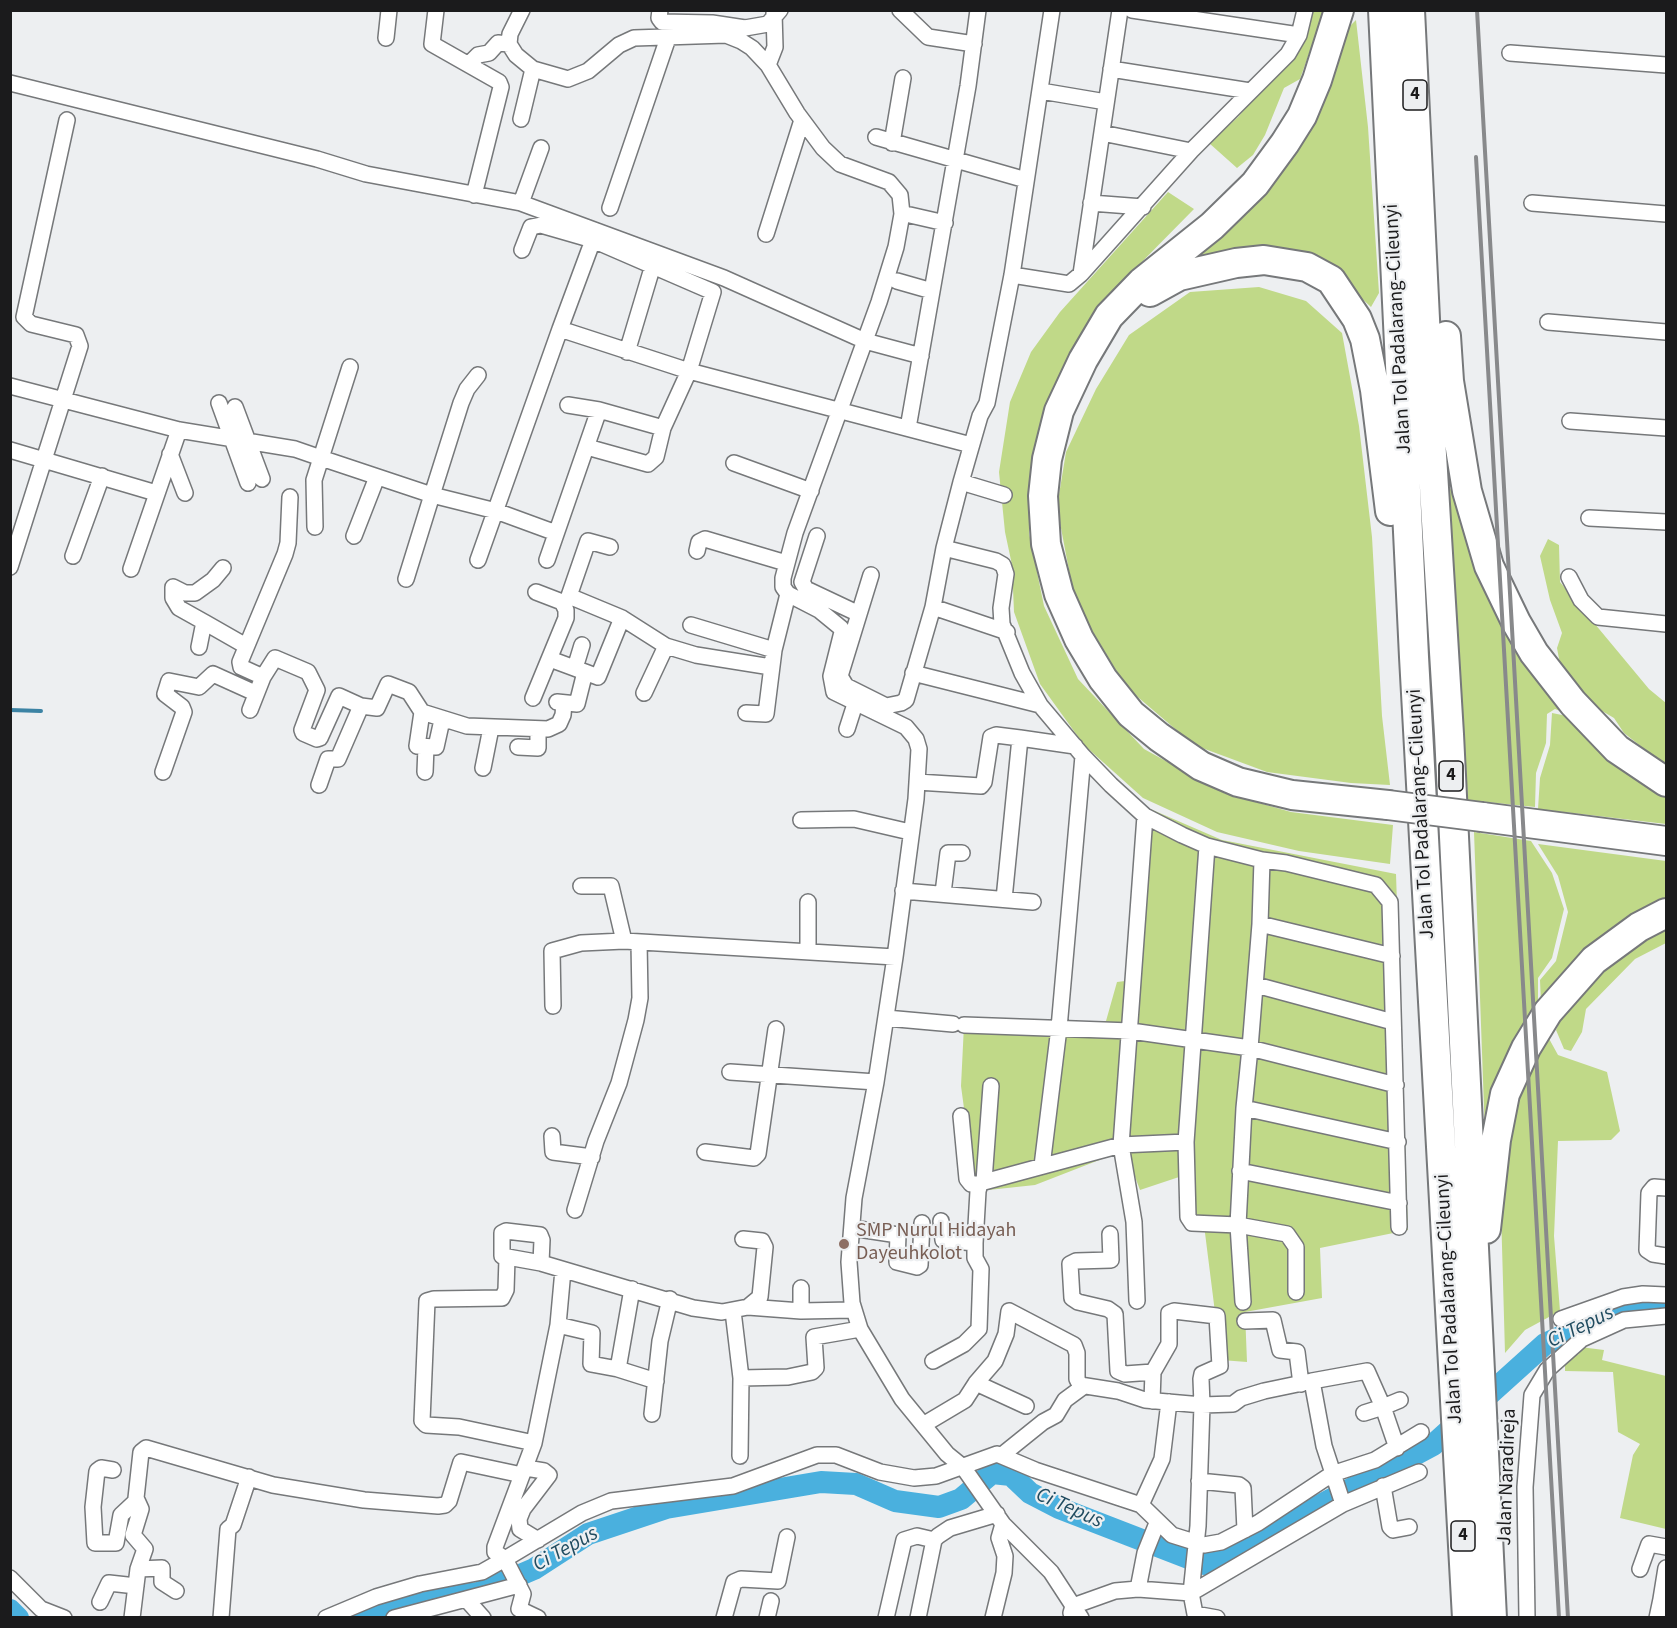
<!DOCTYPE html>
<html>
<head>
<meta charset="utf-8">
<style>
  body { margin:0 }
  #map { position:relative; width:1677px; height:1628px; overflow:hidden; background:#edeff1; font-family:"Source Sans 3",sans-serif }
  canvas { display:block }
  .frame { position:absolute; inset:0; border:12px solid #1b1b1c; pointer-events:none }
</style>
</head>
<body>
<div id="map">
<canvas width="1677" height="1628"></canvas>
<div class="frame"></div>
</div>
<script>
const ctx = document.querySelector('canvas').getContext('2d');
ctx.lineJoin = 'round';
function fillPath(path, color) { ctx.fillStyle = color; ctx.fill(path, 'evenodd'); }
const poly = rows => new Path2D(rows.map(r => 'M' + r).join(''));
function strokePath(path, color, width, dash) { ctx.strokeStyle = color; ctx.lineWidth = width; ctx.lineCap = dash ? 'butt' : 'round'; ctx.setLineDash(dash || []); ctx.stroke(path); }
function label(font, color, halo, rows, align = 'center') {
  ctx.font = font + ' "Source Sans 3",sans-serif'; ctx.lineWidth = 4.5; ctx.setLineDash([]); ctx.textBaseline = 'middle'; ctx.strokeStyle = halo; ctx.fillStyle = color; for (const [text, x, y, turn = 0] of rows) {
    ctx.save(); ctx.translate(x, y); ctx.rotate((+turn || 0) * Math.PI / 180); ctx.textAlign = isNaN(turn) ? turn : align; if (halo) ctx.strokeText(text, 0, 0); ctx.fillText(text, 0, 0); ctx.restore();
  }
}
const green = poly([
  [1310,11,1324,11,1300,79,1284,88,1265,135,1253,155,1237,168,1209,143,1238,117,1271,78],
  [1356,20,1368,127,1379,293,1371,307,1317,257,1193,261,1215,238,1340,36],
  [1168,192,1194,209,1127,277,1088,322,1053,387,1032,458,1029,533,1044,606,1078,679,1144,749,1224,793,1291,812,1393,825,1390,864,1299,851,1217,832,1143,798,1084,745,1040,684,1014,612,1012,565,1005,532,999,472,1010,402,1031,352,1060,312],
  [1259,287,1306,301,1342,333,1359,426,1372,537,1382,716,1390,785,1351,783,1267,772,1194,745,1126,687,1075,602,1057,507,1066,452,1096,389,1129,335,1190,292],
  [1449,489,1454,490,1563,712,1555,709,1547,714,1546,743,1536,773,1535,807,1468,800],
  [1548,539,1559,545,1560,582,1649,689,1666,703,1666,766,1624,733,1614,718,1585,701,1560,664,1557,648,1562,633,1550,600,1540,556],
  [1552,713,1572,717,1666,794,1666,824,1538,809,1540,778,1550,745],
  [1148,808,1222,840,1396,874,1408,1230,1320,1248,1322,1298,1245,1312,1247,1362,1221,1360,1204,1225,1186,1226,1179,1177,1140,1190,1125,1150,1035,1185,979,1191,970,1153,961,1086,964,1025,1106,1021,1117,982,1133,980],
  [1474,832,1531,841,1552,873,1564,909,1552,958,1538,978,1538,1011,1485,1135],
  [1538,844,1666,861,1666,905,1541,1004,1540,980,1556,961,1568,912,1558,876],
  [1666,921,1666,943,1635,959,1586,1009,1582,1032,1571,1051,1564,1049,1556,1030,1566,1007,1603,967],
  [1547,1035,1558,1055,1607,1072,1620,1131,1611,1140,1558,1141,1554,1236,1560,1311,1525,1330,1505,1353,1500,1175,1509,1119],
  [1580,1347,1604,1350,1602,1360,1666,1376,1666,1529,1620,1518,1633,1455,1640,1444,1618,1432,1613,1372,1565,1371,1565,1359,1579,1354]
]);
const stream = poly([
  [10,710,41,711]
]);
const river = poly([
  [10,1610,18,1618],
  [362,1618,427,1600,478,1593,534,1569,588,1534,666,1508,821,1482,856,1484,895,1501,939,1507,961,1499,992,1473,1011,1475,1030,1493,1059,1508,1204,1564,1244,1546,1433,1445,1545,1344,1625,1307,1666,1307]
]);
const street = poly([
  [436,10,432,44,499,82,501,87,474,195],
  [522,10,510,34,509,44,516,55,533,69,568,79,588,71,619,45,634,38,726,35,741,41,752,48,768,65,797,113,823,148,840,164,889,182,900,195,902,214,896,247,879,302,795,533,783,578,783,587,788,594,819,610,841,628,842,632,831,676,834,692,906,727,916,739,919,749,916,799,895,957,876,1082,854,1198,849,1262,852,1303,860,1329,902,1399,947,1454,963,1467,1003,1524,1051,1572,1081,1618],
  [660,10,659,18,662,22,712,23,745,28,768,24,780,10],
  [900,10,928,37,974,44],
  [1132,10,1299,35],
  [386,38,389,10],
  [1510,53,1666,65],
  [469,64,478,55,489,53,498,43,509,44],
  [768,65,775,47,774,13],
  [1111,69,1250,91],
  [10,83,317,159,366,174,521,203,724,278,865,341,921,356],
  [1041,91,1106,102],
  [521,119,533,69],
  [1102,133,1191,151],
  [876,137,1026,180],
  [892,143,903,78],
  [521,203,541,148],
  [1091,203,1143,207],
  [1532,203,1666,214],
  [610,208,669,35],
  [910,215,945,223],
  [766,234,802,120],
  [522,250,531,227,541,225,593,240,713,292,689,371,663,428,599,410,568,405],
  [1081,274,1191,151,1288,54,1299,35,1305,10],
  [1012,275,1069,284,1081,274,1120,10],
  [897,281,932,291],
  [1548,322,1666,332],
  [560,329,593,240],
  [627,352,653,265],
  [478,375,467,389,461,403,432,495,496,511,556,533],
  [10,386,179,430,295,449,321,458,350,367],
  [219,403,248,483],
  [235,407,262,479],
  [1570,421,1666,428],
  [908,428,968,86,978,10],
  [587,447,648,464,656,457,663,428],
  [10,450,156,493],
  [170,454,185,493],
  [734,463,811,491],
  [961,482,1004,495],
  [1589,518,1666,522],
  [315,527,314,480,321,458,432,495,406,579],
  [354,536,377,477],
  [817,536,802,582,806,589,859,614,840,676,846,686,886,706,901,703,906,700,933,607,944,548,961,482,980,416,987,403,1012,275,1052,10],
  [610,547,588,541,569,596,622,618,666,646,696,655,771,667],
  [944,548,996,561,1003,565,1006,574,1001,608,1002,624,1022,673,1040,705,1083,756,1111,785,1145,816,1182,835,1207,846,1262,860,1260,924,1250,1048,1131,1031,964,1025],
  [697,551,699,542,705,539,786,563],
  [73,556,102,476],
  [478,560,560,329,689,371,971,445],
  [547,560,599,410],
  [10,567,80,346,76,335,31,324,24,317,67,120],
  [131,569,179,430],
  [1569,577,1581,600,1598,617,1666,624],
  [933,607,1007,632],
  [859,614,871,575],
  [204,622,179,608,173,598,173,587,185,593,195,593,213,580,223,568],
  [691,625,774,650],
  [199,647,204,622,246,646],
  [550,659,585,672],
  [575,668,582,645],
  [913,673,1040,705],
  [263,677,275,658,308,672,317,690,302,730,303,733,317,739,320,738,339,696,361,706],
  [644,693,666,646],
  [533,698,566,618,566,610,562,602,536,592],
  [557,702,577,704,585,672,598,677,622,618],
  [250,710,263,677,241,667,240,662,285,554,288,543,290,497],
  [422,712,417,746,436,747,442,720],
  [746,713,766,714,774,650,788,594],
  [847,729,855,704],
  [518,747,538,748,538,730],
  [483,768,491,728],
  [163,772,184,712,182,707,165,694,169,681,199,687,213,674,255,693],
  [425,772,426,747],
  [917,782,981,786,984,782,991,737,996,735,1020,738],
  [319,785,328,759,338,759,361,706,377,708,388,684,409,692,422,712,467,726,548,729,559,724,563,715,564,703],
  [801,820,854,819,910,832],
  [1207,846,1186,1142,1188,1217,1192,1223,1238,1225,1287,1234,1296,1247,1296,1292],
  [1262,860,1286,863,1376,885,1390,902,1399,1227],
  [581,886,611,886,624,941],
  [903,891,1033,902],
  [943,893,948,853,962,853],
  [1004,899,1020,738,1075,746],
  [1260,924,1392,956],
  [808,952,808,902],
  [1256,985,1393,1022],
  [553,1006,552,951,581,943,624,941,895,957],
  [886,1018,953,1024],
  [730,1072,876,1082],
  [1396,1085,1250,1048,1244,1108,1398,1142],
  [961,1116,967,1179,971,1184,980,1184],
  [552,1136,553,1152,592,1157],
  [705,1152,754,1158,758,1154,776,1029],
  [1042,1166,1059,1028,1083,756],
  [1240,1171,1399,1203],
  [984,1182,1121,1145,1186,1142],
  [1666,1188,1654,1187,1649,1193,1647,1250,1653,1254,1666,1256],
  [575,1210,596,1141,619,1083,636,1020,640,998,639,942],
  [941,1221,943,1240,975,1243],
  [852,1228,898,1235,897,1262,917,1267,920,1265,922,1223],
  [1110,1234,1111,1260,1076,1261,1070,1264,1072,1298,1078,1302,1108,1309,1115,1314,1118,1371,1125,1374,1153,1372,1152,1401],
  [743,1239,762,1241,765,1247,760,1297,748,1307],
  [507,1258,506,1290,502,1298,434,1299,427,1301,422,1421,426,1425,459,1427,534,1443],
  [541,1263,542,1240,540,1235,506,1231,502,1233,502,1256,541,1263,693,1308,722,1312,748,1307,801,1311,852,1310],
  [801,1288,801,1311],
  [632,1289,618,1369,656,1381],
  [1137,1301,1134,1222,1121,1145,1145,816],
  [1243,1302,1238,1225,1244,1108],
  [733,1311,741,1378,740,1456],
  [1561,1319,1623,1297,1643,1294,1666,1295],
  [1245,1321,1273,1320,1280,1350,1297,1352,1301,1384],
  [558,1325,592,1333,591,1364,618,1369],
  [933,1361,964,1344,979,1329,981,1269,975,1258,975,1243,978,1191,980,1184,984,1182,985,1167,991,1086],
  [1153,1372,1169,1344,1169,1313,1174,1311,1217,1316,1220,1366,1202,1374,1201,1379,1202,1405,1198,1526,1191,1593,1195,1614,1217,1618],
  [741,1378,788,1377,812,1372,816,1368,814,1337,860,1329],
  [1312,1381,1367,1371,1383,1407,1400,1400],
  [1026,1406,976,1383,995,1361,1006,1334,1009,1311,1074,1345,1077,1353,1077,1379,1080,1385,1118,1391,1145,1400,1202,1405,1233,1404,1241,1398,1264,1391,1312,1381,1324,1446,1343,1504],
  [1364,1413,1383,1407,1397,1448],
  [652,1414,660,1341,670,1299],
  [923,1425,965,1400,976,1383],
  [1002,1455,1043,1422,1056,1415,1065,1400,1084,1386],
  [526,1468,544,1471,549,1475,523,1509,519,1519,520,1529,538,1540],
  [113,1470,101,1468,97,1471,93,1507,95,1543,116,1543,121,1515,136,1501],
  [1199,1481,1239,1485,1243,1488,1245,1530],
  [1383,1486,1390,1527,1393,1530,1409,1527],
  [1141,1505,1162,1459,1169,1402],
  [1666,1568,1661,1599,1666,1601],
  [138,1569,162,1568,162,1582,176,1591],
  [1640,1569,1649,1544,1666,1547],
  [10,1578,41,1609,64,1618],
  [1138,1589,1145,1553,1157,1523],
  [467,1600,483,1618],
  [100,1602,109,1583,136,1586],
  [1071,1613,1073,1606,1115,1591,1138,1589,1191,1593,1343,1504,1419,1472],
  [132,1618,138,1569,145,1549,133,1535,141,1509,136,1498,141,1452,146,1448,273,1485,364,1500,438,1506,445,1505,449,1501,461,1462,522,1475],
  [221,1618,228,1529,233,1525,249,1477],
  [326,1618,376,1597,420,1584,482,1572,505,1559,495,1552,495,1547,534,1443,558,1325,563,1270],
  [394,1618,519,1585],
  [538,1618,519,1609,523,1594,505,1559,582,1513,611,1501,733,1486,817,1455,836,1455,880,1472,914,1478,936,1476,997,1454,1035,1470,1141,1505,1172,1535,1204,1545,1221,1542,1258,1523,1332,1474,1375,1460,1421,1432],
  [724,1618,734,1582,741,1579,778,1581,787,1537],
  [767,1618,771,1601],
  [886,1618,904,1540,917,1536,934,1540],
  [918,1618,934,1540,938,1536,950,1528,997,1514],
  [993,1618,1004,1573,1005,1556,999,1538,1003,1524],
  [1527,1618,1525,1487,1532,1395,1547,1370,1582,1339,1624,1320,1666,1316],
  [1657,1618,1661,1599]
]);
const highway = poly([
  [1339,10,1317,80,1302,116,1285,143,1255,184,1212,226,1142,282,1109,316,1083,360,1059,411,1047,459,1043,496,1046,544,1059,594,1079,639,1103,679,1131,714,1159,737,1201,766,1238,782,1292,795,1388,805],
  [1383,10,1414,657,1467,1618],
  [1410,10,1430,422,1449,734,1492,1618],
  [1150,292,1179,276,1236,263,1264,260,1307,267,1331,280,1357,319,1365,339,1375,390,1390,511],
  [1446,336,1449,381,1467,491,1489,566,1516,622,1534,653,1573,703,1617,749,1666,782],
  [1482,817,1666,841],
  [1486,1229,1496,1140,1505,1094,1526,1048,1548,1012,1594,960,1639,927,1666,913]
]);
const rail = poly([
  [1477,10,1568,1618],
  [1476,157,1559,1618]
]);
const highwayBridge = poly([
  [1388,805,1482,817]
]);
const markers = [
  [844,1244,6,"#8d6e63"]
];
const shields = [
  [1415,95,24],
  [1451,776,24],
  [1463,1536,24]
];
const shieldNames = [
  ["4",1415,95],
  ["4",1451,776],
  ["4",1463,1536]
];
const streetNames = [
  ["Jalan Tol Padalarang–Cileunyi",1399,329,-93],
  ["Jalan Tol Padalarang–Cileunyi",1422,814,-93],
  ["Jalan Tol Padalarang–Cileunyi",1450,1299,-93],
  ["Jalan Naradireja",1508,1477,-88]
];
const educationNames = [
  ["SMP Nurul Hidayah",856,1232],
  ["Dayeuhkolot",856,1255]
];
const waterNames = [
  ["Ci Tepus",1581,1328,-26],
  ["Ci Tepus",1069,1509,24],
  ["Ci Tepus",566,1550,-29]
];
fillPath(green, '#c0d988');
strokePath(stream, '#3c83a4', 4);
strokePath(river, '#4ab0de', 22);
strokePath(street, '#76787a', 18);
strokePath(highway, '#76787a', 32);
strokePath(street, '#fff', 15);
strokePath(highway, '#fff', 28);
strokePath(rail, '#88898b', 4);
strokePath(highwayBridge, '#76787a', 32, []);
strokePath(highwayBridge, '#fff', 28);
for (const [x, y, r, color] of markers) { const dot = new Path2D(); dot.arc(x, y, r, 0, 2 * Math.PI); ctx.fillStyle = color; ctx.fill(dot); strokePath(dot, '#edeff1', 2); }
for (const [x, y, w] of shields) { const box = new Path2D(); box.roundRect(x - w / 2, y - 15, w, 30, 4.5); ctx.fillStyle = '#edeff1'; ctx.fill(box); strokePath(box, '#1b1b1c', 1.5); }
label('bold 18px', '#1b1b1c', null, shieldNames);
label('20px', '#1b1b1c', '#edeff1', streetNames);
label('20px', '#785e54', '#edeff1', educationNames, 'left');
label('italic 21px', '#214c60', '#edeff1', waterNames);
</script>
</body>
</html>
